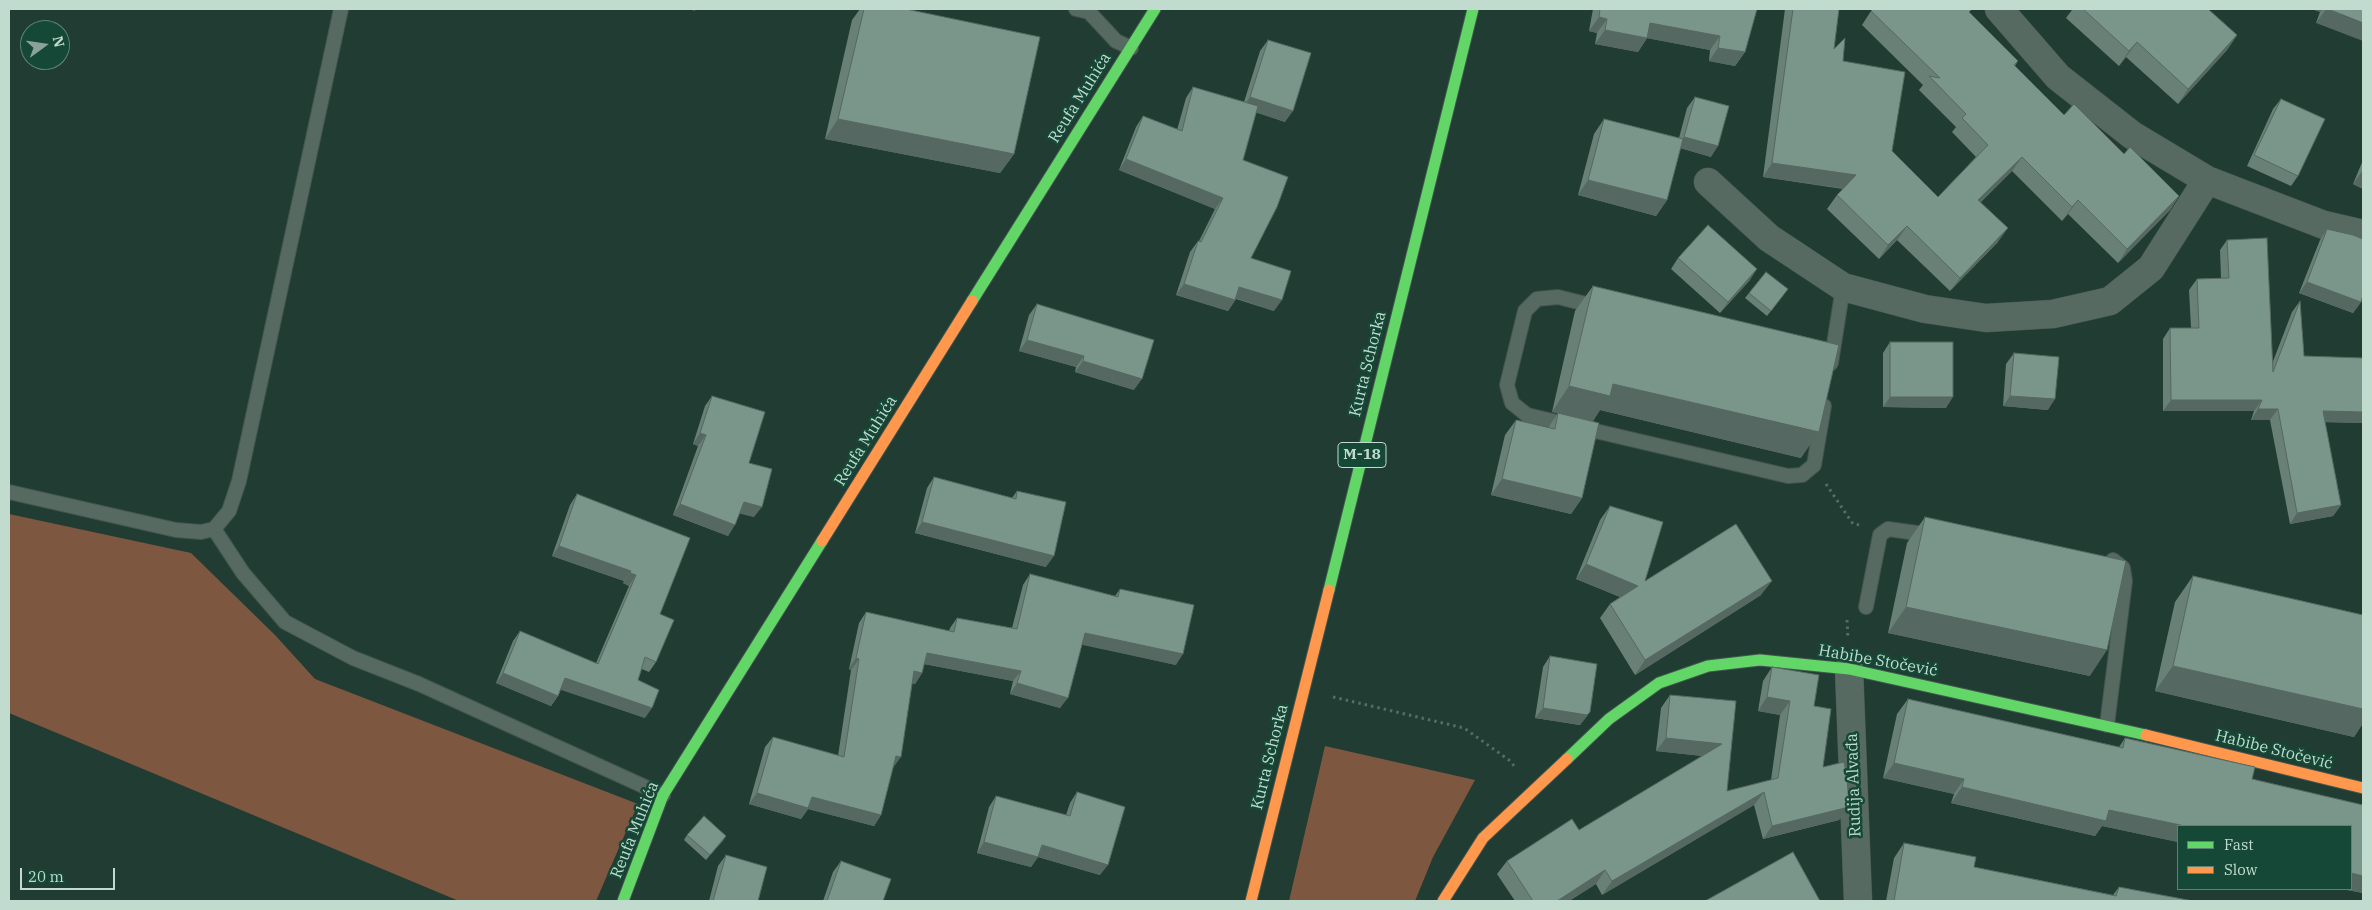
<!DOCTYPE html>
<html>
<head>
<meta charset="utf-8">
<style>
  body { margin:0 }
  #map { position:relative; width:2372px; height:910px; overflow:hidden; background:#213c32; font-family:"IBM Plex Serif",serif }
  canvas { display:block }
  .frame { position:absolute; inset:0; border:10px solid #c2dbcf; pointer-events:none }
  .legend { position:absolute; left:2177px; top:825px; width:175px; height:65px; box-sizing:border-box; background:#154836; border:1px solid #5a8373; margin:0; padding:6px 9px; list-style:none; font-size:15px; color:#c2dbcf }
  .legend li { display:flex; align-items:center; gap:10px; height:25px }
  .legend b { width:25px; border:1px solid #5a8373 }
  .north { position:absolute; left:20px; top:20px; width:50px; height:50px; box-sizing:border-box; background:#154836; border:1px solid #5a8373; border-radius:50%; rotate:76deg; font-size:14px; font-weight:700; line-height:20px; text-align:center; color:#c2dbcf }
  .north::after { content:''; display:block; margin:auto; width:18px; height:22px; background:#8aa398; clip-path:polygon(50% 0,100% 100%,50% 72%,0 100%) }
  .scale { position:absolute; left:20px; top:868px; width:95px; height:22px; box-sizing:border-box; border:2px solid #c2dbcf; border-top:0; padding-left:6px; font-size:15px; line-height:18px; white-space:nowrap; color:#c2dbcf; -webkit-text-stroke:4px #154836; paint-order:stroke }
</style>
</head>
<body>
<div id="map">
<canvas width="2372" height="910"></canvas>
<div class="frame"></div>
<ul class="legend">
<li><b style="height:6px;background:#63d668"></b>Fast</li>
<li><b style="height:6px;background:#ff974d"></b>Slow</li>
</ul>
<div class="north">N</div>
<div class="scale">20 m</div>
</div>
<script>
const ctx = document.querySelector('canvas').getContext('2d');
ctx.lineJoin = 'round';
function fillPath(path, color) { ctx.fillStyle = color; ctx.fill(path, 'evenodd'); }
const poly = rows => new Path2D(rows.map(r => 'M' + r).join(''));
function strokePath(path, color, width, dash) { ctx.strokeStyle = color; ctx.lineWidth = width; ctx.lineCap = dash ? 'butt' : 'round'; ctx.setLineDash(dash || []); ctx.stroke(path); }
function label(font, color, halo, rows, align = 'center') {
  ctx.font = font + ' "IBM Plex Serif",serif'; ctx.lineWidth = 5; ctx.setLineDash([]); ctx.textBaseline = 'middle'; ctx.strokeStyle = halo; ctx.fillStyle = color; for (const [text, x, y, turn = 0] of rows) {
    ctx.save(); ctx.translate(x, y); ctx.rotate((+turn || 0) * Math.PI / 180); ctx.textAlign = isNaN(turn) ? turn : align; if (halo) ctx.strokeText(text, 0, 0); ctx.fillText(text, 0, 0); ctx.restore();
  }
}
const green = poly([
  [9,514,191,553,275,635,315,679,638,804,596,901,459,901,9,713],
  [1325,746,1475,780,1433,857,1415,901,1289,901]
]);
const path = poly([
  [1826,484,1853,524,1860,525],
  [1847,620,1848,639],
  [1333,697,1464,728,1509,760,1515,767]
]);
const lane = poly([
  [341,9,239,481,229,511,214,529,243,573,285,622,353,658,419,684,663,795],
  [1076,9,1089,12,1116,41,1131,48],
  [1598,307,1558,297,1537,299,1525,311,1507,385,1512,403,1527,415,1788,476,1802,475,1814,465,1824,406],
  [1831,363,1843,287],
  [9,492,176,530,201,532,214,529],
  [1866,607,1880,535,1888,529,1931,535],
  [2107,725,2125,581,2123,568,2113,560]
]);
const street = poly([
  [1999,9,2058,77,2132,135,2207,180,2324,225,2363,234],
  [1708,182,1769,238,1843,287,1925,309,1986,318,2053,314,2110,301,2151,268,2207,180],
  [1849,669,1858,901]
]);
const fast = poly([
  [972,301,1155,9],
  [1329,590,1473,9],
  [1567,759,1609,719,1659,683,1708,666,1760,660,1849,669,2146,735],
  [623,901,663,795,822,541]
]);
const slow = poly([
  [822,541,972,301],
  [2146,735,2363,788],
  [1251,901,1329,590],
  [1443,901,1483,838,1567,759]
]);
const wall = poly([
  [860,9,864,9,1014,154,1000,173,825,139,852,20],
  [1593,9,1757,9,1745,52,1735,66,1709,61,1710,50,1647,38,1638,52,1595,44,1597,33,1589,31],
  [1785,9,1839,9,1834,49,1843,61,1892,151,1938,197,1976,157,1952,132,1956,127,1919,90,1923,85,1862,25,1871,11,1969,12,2018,61,2015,66,2064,115,2124,154,2179,196,2170,210,2118,263,2068,214,2062,221,2012,171,1981,202,1998,242,1950,291,1897,240,1879,259,1827,209,1837,195,1843,189,1763,177],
  [2071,9,2208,9,2237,35,2227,50,2178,104,2126,57,2119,66,2066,18,2072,10],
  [2312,9,2363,9,2316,23,2320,12],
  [1268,40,1285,122,1256,112,1243,160,1251,258,1274,311,1236,299,1228,311,1176,295,1190,252,1198,241,1199,241,1215,209,1119,170,1136,127,1143,116,1177,130,1186,98,1193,87,1244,102,1260,51],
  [1695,97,1711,157,1680,148,1667,200,1656,216,1578,195,1594,134,1604,119,1679,138,1687,108],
  [2281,99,2298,176,2291,186,2247,166,2273,109],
  [2363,160,2363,189,2353,184],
  [2327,229,2361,302,2353,313,2299,293,2320,240],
  [2227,240,2272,364,2292,312,2300,301,2304,356,2363,358,2363,423,2325,422,2341,505,2333,516,2290,524,2270,420,2251,420,2254,411,2163,411,2163,339,2170,328,2191,328,2189,290,2197,279,2221,278,2220,250],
  [1678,258,1750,280,1720,313,1671,269],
  [1593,286,1801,458,1600,410,1593,421,1582,498,1571,514,1491,495,1505,435,1516,420,1548,428,1558,413,1552,412,1575,311],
  [1788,289,1767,316,1745,298,1749,293],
  [1037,304,1134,390,1075,372,1076,367,1019,351,1029,315],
  [1890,342,1946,408,1883,407,1883,353],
  [2014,353,2048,410,2003,406,2006,364],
  [712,396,749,463,754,517,740,513,728,536,673,515,698,446,693,444,705,406],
  [934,477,1012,498,1017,491,1046,567,915,533,927,488],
  [577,494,690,538,660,614,656,662,649,672,642,669,638,680,645,718,561,689,558,696,551,706,496,683,513,641,520,631,596,663,629,586,623,583,624,581,552,556,570,505],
  [1610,506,1645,581,1761,595,1635,675,1600,618,1610,604,1620,597,1576,579,1600,520],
  [1925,517,2090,676,1888,633,1907,543],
  [1030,574,1115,596,1120,589,1176,665,1082,644,1060,708,1010,694,1013,681,924,664,922,673,915,684,912,683,893,768,881,815,874,826,808,809,801,819,749,804,765,747,773,737,838,756,851,670,849,669,859,623,866,612,949,631,950,628,957,618,1012,628,1023,585],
  [2193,576,2363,615,2363,723,2354,737,2155,691,2175,602],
  [1550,656,1590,712,1580,725,1535,718,1543,667],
  [1772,667,1814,706,1823,767,1849,807,1839,820,1763,839,1754,805,1602,895,1596,884,1569,901,1515,901,1497,874,1507,861,1579,830,1702,756,1656,751,1661,708,1670,695,1727,791,1771,780,1780,715,1758,711,1763,681],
  [1908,699,2119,747,2125,738,2255,767,2252,779,2363,805,2363,893,2342,889,2351,889,2351,826,2178,826,2178,842,2102,826,2095,836,1951,803,1954,794,1883,778,1897,714],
  [1077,792,1100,875,1038,857,1031,867,977,853,989,807,996,796,1066,815,1070,803],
  [687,835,726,836,706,860,684,840],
  [1904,843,1974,867,2113,895,2119,887,2193,901,1886,901,1894,858],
  [726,855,758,901,709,901,718,866],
  [841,861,883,901,823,901,833,872]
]);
const shadedWall = poly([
  [688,9,696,9,695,11],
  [2312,9,2323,9,2320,12],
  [2326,9,2363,23,2363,41,2316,23],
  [1599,17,1607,19,1597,33,1589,31],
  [1650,23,1720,36,1710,50,1641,37],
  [1605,30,1647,38,1638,52,1595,44],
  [2237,35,2227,50,2178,104,2188,89],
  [2137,42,2126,57,2119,66,2129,51],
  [1718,48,1745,52,1735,66,1709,61],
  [1250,97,1293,111,1285,122,1242,108],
  [838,119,1014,154,1000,173,825,139],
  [1684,137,1718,146,1711,157,1677,147],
  [2022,157,2012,171,1969,213,1978,200],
  [1126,159,1223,198,1215,209,1119,170],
  [1772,163,1856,175,1847,189,1763,177],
  [2363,170,2363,189,2353,184],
  [1588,180,1667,200,1656,216,1578,195],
  [2179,196,2170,210,2118,263,2127,249],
  [2078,200,2068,214,2062,221,2072,207],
  [1907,226,1897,240,1879,259,1888,245],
  [2008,228,1998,242,1950,291,1960,278],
  [1757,269,1750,280,1720,313,1728,302],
  [2307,282,2361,302,2353,313,2299,293],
  [1184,284,1235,300,1228,311,1176,295],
  [1239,287,1282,300,1274,311,1232,297],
  [1027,340,1084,356,1076,367,1019,351],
  [1083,361,1142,379,1134,390,1075,372],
  [1613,384,1819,432,1801,458,1600,410,1593,421,1552,412,1569,386],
  [2010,396,2055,399,2048,410,2003,406],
  [1890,397,1953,397,1946,408,1883,407],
  [2171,400,2262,400,2254,411,2163,411],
  [2258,409,2278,409,2270,420,2251,420],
  [2323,411,2363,412,2363,423,2316,422],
  [700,433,706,435,698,446,693,444],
  [1502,479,1582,498,1571,514,1491,495],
  [744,502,762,507,754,517,737,513],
  [680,504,735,525,728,536,673,515],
  [2341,505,2333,516,2290,524,2297,513],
  [922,522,1054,556,1046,567,915,533],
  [559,546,631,571,624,581,552,556],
  [1586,564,1638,586,1628,600,1576,579],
  [630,573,636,575,629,586,623,583],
  [1772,581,1761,595,1635,675,1645,660],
  [1906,607,2107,650,2090,676,1888,633],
  [1085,633,1183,654,1176,665,1078,644],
  [927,653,1021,671,1013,681,919,663],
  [856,658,859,659,851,670,849,669],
  [2173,666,2363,709,2363,723,2354,737,2155,691],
  [914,671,922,673,915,684,907,682],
  [503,673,558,696,551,706,496,683],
  [565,678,652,708,645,718,558,689],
  [1017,683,1068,698,1060,708,1010,694],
  [1767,697,1790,701,1780,715,1758,711],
  [1543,708,1590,712,1580,725,1535,718],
  [1666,738,1722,744,1713,757,1656,751],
  [896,756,901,757,893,768],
  [1894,763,1964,779,1954,794,1883,778],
  [1962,787,2109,810,2185,826,2178,826,2178,842,2102,826,2095,836,1951,803],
  [1764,792,1754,805,1602,895,1612,881],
  [757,793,812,797,881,815,874,826,808,809,801,819,749,804],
  [1849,807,1839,820,1763,839,1772,826],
  [726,836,723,841,706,860,710,855],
  [984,842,1042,845,1108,865,1100,875,1038,857,1031,867,977,853],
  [1605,870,1596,884,1569,901,1557,901],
  [2351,873,2363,876,2363,893,2342,889,2351,889]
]);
const building = poly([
  [864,9,906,9,1040,37,1014,154,838,119,864,9],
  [1600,9,1757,9,1745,52,1718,48,1720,36,1650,23,1647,38,1605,30,1607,19,1599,17,1600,9],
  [1793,9,1839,9,1834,49,1845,38,1843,61,1905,72,1892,151,1938,197,1988,145,1962,118,1966,114,1929,76,1940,78,1871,11,1873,9,1972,9,1969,12,2018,61,2014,65,2064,115,2074,104,2124,154,2130,147,2179,196,2127,249,2078,200,2072,207,2022,157,1978,200,2008,228,1960,278,1907,226,1888,245,1837,195,1856,175,1772,163,1793,9],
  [2083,9,2208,9,2237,35,2188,89,2137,42,2129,51,2083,9],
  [2328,9,2363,9,2363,23,2328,9],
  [1268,40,1311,53,1293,111,1250,97,1268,40],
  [1193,87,1258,106,1243,160,1288,177,1277,207,1251,258,1291,271,1282,300,1239,287,1235,300,1184,284,1198,241,1201,242,1223,198,1126,159,1143,116,1182,131,1193,87],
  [1695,97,1729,106,1718,146,1684,137,1695,97],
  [2281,99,2325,119,2298,176,2254,155,2281,99],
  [1604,119,1683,139,1667,200,1588,180,1604,119],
  [1708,225,1757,269,1728,302,1678,258,1708,225],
  [2327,229,2353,235,2363,239,2363,295,2361,302,2307,282,2327,229],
  [2267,238,2273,372,2300,301,2304,356,2363,358,2363,412,2323,411,2341,505,2297,513,2278,409,2258,409,2262,400,2171,400,2170,328,2199,328,2197,279,2229,278,2227,240,2267,238],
  [1766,272,1788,289,1771,311,1749,293,1766,272],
  [1593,286,1839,345,1819,432,1613,384,1610,396,1569,386,1593,286],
  [1037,304,1154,340,1142,379,1083,361,1084,356,1027,340,1037,304],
  [1890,342,1953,342,1953,397,1890,397,1890,342],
  [2014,353,2059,357,2055,399,2010,396,2014,353],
  [712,396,765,412,749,463,772,469,762,507,744,502,735,525,680,504,706,435,700,433,712,396],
  [1558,413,1599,423,1582,498,1502,479,1516,420,1555,429,1558,413],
  [934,477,1016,499,1017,491,1066,502,1054,556,922,522,934,477],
  [577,494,690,538,660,614,674,620,656,662,645,657,638,680,659,690,652,708,565,678,558,696,503,673,520,631,598,664,636,575,630,573,631,571,559,546,577,494],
  [1610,506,1663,522,1645,581,1736,524,1772,581,1645,660,1610,604,1638,586,1586,564,1610,506],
  [1925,517,2126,561,2107,650,1906,607,1925,517],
  [1030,574,1118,597,1120,589,1194,605,1183,654,1085,633,1068,698,1017,683,1021,671,927,653,922,673,914,671,901,757,896,756,881,815,812,797,808,808,757,793,773,737,844,757,859,659,856,658,866,612,954,632,957,618,1017,629,1030,574],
  [2193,576,2363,615,2363,709,2173,666,2193,576],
  [1550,656,1597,664,1590,712,1587,715,1543,708,1550,656],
  [1772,667,1819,675,1814,706,1831,709,1823,767,1844,762,1847,777,1849,807,1772,826,1764,792,1612,881,1605,870,1557,901,1533,901,1507,861,1572,819,1579,830,1722,744,1666,738,1670,695,1736,701,1727,791,1778,778,1790,701,1767,697,1772,667],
  [1908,699,2123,748,2125,738,2255,767,2252,779,2363,805,2363,876,2351,873,2351,826,2185,826,2109,810,2106,821,1962,787,1964,779,1894,763,1908,699],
  [1077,792,1125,807,1108,865,1042,845,1038,857,984,842,996,796,1070,816,1077,792],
  [704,816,726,836,710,855,687,835,704,816],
  [1904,843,1976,857,1974,867,2116,896,2119,887,2193,901,1894,901,1904,843],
  [1793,852,1820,901,1705,901,1793,852],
  [726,855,767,867,758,901,713,901,726,855],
  [841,861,891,879,883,901,827,901,841,861]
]);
const shields = [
  [1362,455,48]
];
const shieldNames = [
  ["M-18",1362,455]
];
const streetNames = [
  ["Reufa Muhića",1080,98,-58],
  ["Kurta Schorka",1368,364,-76],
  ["Reufa Muhića",866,441,-58],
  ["Habibe Stočević",1878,661,10],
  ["Habibe Stočević",2274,750,14],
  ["Kurta Schorka",1270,757,-76],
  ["Rudija Alvađa",1854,785,-92],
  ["Reufa Muhića",635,830,-68]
];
fillPath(green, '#7e5741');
strokePath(lane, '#41564e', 16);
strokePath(street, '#41564e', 29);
strokePath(fast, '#41564e', 13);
strokePath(slow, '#41564e', 13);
strokePath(path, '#596c64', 3, [2.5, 4]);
strokePath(lane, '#576a62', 14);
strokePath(street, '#576a62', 28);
strokePath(fast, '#63d668', 11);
strokePath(slow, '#ff974d', 11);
fillPath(wall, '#698077');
fillPath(shadedWall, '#556861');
fillPath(building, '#7a958a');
strokePath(building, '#556861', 1);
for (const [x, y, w] of shields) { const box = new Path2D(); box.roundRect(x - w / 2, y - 12.5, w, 25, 4); ctx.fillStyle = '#154836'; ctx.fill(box); strokePath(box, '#c2dbcf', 1); }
label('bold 15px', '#c2dbcf', null, shieldNames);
label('16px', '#c2dbcf', '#154836', streetNames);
</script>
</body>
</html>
